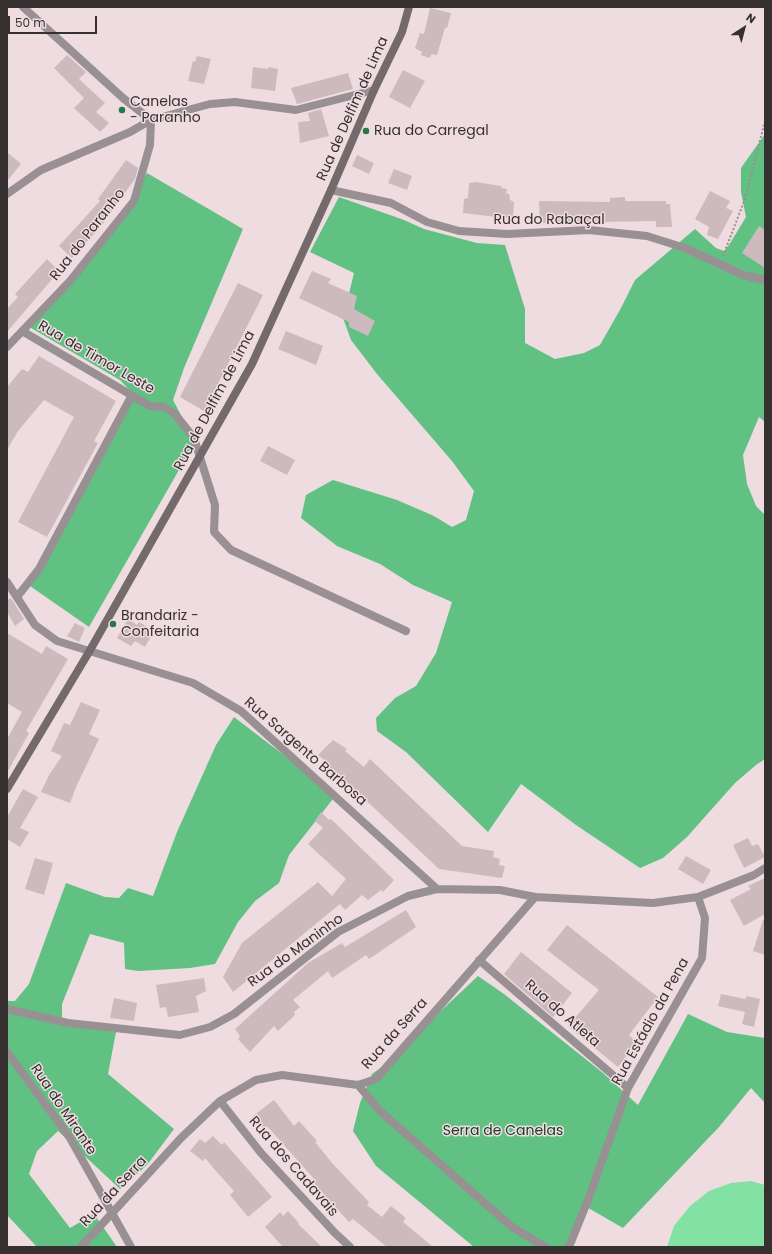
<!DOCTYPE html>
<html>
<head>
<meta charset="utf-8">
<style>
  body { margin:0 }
  #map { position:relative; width:772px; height:1254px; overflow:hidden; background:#eedce0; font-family:Poppins,sans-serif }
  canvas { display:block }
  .frame { position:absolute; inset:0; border:8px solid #373031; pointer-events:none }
  .north { position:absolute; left:724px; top:8px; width:40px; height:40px; -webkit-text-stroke:3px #eedce0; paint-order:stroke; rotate:36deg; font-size:11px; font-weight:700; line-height:16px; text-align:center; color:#373031 }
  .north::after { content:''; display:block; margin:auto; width:14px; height:18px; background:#373031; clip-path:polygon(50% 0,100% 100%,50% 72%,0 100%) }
  .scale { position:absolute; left:8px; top:16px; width:89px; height:18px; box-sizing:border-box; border:2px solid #373031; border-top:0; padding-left:5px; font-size:12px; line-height:14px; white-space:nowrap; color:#373031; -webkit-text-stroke:3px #eedce0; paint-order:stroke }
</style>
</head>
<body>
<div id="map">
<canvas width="772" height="1254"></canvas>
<div class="frame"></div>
<div class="north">N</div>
<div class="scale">50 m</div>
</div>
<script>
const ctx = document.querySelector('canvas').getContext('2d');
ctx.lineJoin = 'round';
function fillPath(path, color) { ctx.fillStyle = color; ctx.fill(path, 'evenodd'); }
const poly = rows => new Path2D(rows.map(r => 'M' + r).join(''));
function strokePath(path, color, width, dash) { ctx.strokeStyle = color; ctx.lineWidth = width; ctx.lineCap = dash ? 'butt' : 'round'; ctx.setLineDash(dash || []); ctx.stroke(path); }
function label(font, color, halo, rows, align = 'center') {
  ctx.font = font + ' Poppins,sans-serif'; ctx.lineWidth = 3; ctx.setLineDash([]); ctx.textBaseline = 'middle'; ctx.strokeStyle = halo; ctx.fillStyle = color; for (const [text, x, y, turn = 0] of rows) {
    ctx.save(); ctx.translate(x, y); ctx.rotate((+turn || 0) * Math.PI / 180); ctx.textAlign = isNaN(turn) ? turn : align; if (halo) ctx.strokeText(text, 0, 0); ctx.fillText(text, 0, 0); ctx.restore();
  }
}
const green = poly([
  [751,1181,765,1185,765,1247,667,1247,674,1226,690,1206,709,1191,731,1183]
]);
const forest = poly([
  [765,134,765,422,759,417,743,455,747,484,756,506,765,515,765,759,756,765,735,783,687,837,663,858,640,868,576,825,521,784,488,832,406,752,377,731,376,718,395,698,416,686,436,653,452,602,413,585,380,564,337,546,301,518,306,495,333,480,397,500,434,516,452,527,466,520,474,491,452,461,377,374,351,340,343,318,354,273,310,252,339,197,404,220,424,229,477,243,505,245,525,309,525,343,555,359,584,353,600,345,621,308,635,280,695,229,716,248,724,251,729,245,746,217,741,192,741,168],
  [147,173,243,229,184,368,173,400,195,442,89,627,30,586,135,396,120,380,26,325,114,226],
  [234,717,336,795,289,855,279,883,255,901,238,922,215,964,190,968,138,971,125,969,124,943,90,934,62,1004,62,1025,116,1032,108,1074,174,1129,147,1165,120,1189,58,1131,37,1151,29,1174,70,1228,94,1214,117,1247,37,1247,7,1215,7,1001,15,1001,29,984,66,883,105,897,119,898,128,888,153,896,177,832,216,745],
  [478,976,504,994,603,1073,638,1105,688,1014,727,1032,765,1038,765,1103,751,1088,719,1127,623,1228,583,1205,567,1247,474,1247,376,1166,353,1131,360,1103,372,1074,400,1054,429,1022]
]);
const building = poly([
  [430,8,451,13,447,28,445,28,437,55,432,54,429,58,421,55,422,52,415,48,420,33,424,34],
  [67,55,86,72,79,79,105,103,96,112,109,123,100,132,74,108,84,98,54,68],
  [197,56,211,59,204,84,188,81,193,61,195,62],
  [253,67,268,69,269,67,278,69,275,91,251,88],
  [403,70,425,81,410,108,389,97],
  [348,73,353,89,297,104,291,88],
  [321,109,329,136,300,143,298,122,310,121,308,113],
  [7,152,21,164,7,181],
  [357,155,374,163,369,174,352,166],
  [126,160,138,168,135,179,102,225,72,258,59,246,100,201,98,199],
  [394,169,412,176,407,190,388,183],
  [476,182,501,186,502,188,507,189,506,193,509,194,510,200,514,202,513,219,463,213,464,199,468,198,469,183],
  [710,191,730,201,726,208,733,211,718,239,707,235,709,227,695,219],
  [625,197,625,201,666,201,666,204,670,204,672,227,656,227,656,221,540,223,539,201,610,202,610,198],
  [759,226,765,230,765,268,742,253],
  [47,259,59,271,7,332,7,309,18,297,15,294],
  [312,271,331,279,328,283,357,296,354,309,375,321,368,336,349,327,349,322,299,298],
  [238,283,263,295,204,411,180,397],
  [286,331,323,346,316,365,278,349],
  [39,356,116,401,94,441,98,443,47,537,18,522,74,417,44,400,18,431,7,450,7,387,22,369,28,372],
  [268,446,295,460,287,475,260,461],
  [11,598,24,619,15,626,7,612,7,600],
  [128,619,137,625,139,622,154,631,145,647,135,641,131,646,117,638],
  [75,623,85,628,79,642,67,636],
  [7,633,42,654,46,646,68,659,26,731,29,733,7,773,7,739,22,712,7,703],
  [81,702,100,710,89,734,99,739,76,787,70,803,41,792,49,775,62,756,51,751,64,723,70,725],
  [333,740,347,749,345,751,364,767,370,759,462,846,494,851,493,857,500,859,499,865,505,866,502,878,439,869,339,775,338,777,326,767,329,764,318,755],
  [23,789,38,797,20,828,29,832,20,847,7,839,7,817],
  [321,812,329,820,331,819,394,880,383,892,381,890,368,900,362,895,345,910,340,904,233,992,223,977,242,943,318,882,332,896,346,879,308,844,323,828,315,821],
  [748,838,752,846,758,844,765,857,744,868,733,845],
  [686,856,711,870,703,884,678,869],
  [35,858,53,863,44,895,25,889],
  [765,878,765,914,744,926,730,900,751,889,748,886],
  [406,910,416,927,369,959,366,955,332,978,328,971,293,1000,300,1007,294,1012,295,1015,278,1031,274,1026,250,1052,238,1039,240,1036,235,1029,308,963,342,943,345,947],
  [763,920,765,920,765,955,753,951],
  [567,925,658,997,629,1035,637,1042,618,1067,568,1026,599,990,547,950],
  [521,952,572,993,553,1017,504,974],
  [204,978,206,991,196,996,199,1012,168,1017,166,1007,160,1008,156,985],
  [721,994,745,999,747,996,760,999,754,1027,742,1024,745,1012,718,1006],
  [114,998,137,1003,134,1021,110,1018],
  [274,1100,294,1126,299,1121,317,1141,315,1142,332,1163,369,1202,367,1205,382,1217,391,1206,406,1218,403,1222,433,1247,387,1247,353,1219,349,1222,313,1182,315,1180,267,1126,264,1129,253,1116],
  [213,1136,222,1145,224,1142,272,1197,248,1217,230,1195,234,1191,215,1170,205,1158,203,1161,190,1151,200,1139,205,1143],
  [288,1211,299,1223,298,1224,322,1247,283,1247,265,1227,280,1212,283,1216]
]);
const path = poly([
  [723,256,745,199,765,121]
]);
const street = poly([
  [23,7,123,98,151,120],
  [331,190,391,203,427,222,459,231,507,234,589,230,647,236,685,248,743,275,765,280],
  [7,194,41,170,130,132,151,120,210,104,235,102,296,110,374,90],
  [22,331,150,406,164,407,175,414,194,438,215,505,214,532,231,550,406,631],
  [7,347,70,281,134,201,150,145,151,120],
  [7,582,35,625,57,641,193,683,241,711,437,889],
  [17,597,39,569,132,395],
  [479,960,628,1088],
  [7,1009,68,1023,180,1035,210,1027,234,1014,338,932,408,896,437,889,500,890,535,897,653,903,698,897,754,875,765,868],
  [7,1052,70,1138,131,1247],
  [358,1085,380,1111,512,1227,545,1247],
  [220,1101,261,1153,334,1232,350,1247],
  [81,1247,181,1138,220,1101,256,1080,282,1075,358,1085,376,1079,535,897],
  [569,1247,588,1200,628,1088,702,958,705,918,698,897]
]);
const secondary = poly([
  [7,789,89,652,252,364,331,190,374,90,402,32,409,7]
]);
const markers = [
  [122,110,4,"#277748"],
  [366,131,4,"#277748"],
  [113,624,4,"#277748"]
];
const poiNames = [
  ["Canelas",130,102],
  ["- Paranho",130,118],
  ["Rua do Carregal",374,131],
  ["Brandariz -",121,616],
  ["Confeitaria",121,632]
];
const streetNames = [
  ["Rua de Delfim de Lima",353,109,-66],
  ["Rua do Rabaçal",549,220],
  ["Rua do Paranho",88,235,-52],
  ["Rua de Timor Leste",96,358,30],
  ["Rua de Delfim de Lima",215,401,-62],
  ["Rua Sargento Barbosa",305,752,41],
  ["Rua do Maninho",296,951,-36],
  ["Rua do Atleta",562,1014,41],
  ["Rua Estádio da Pena",651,1022,-61],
  ["Rua da Serra",395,1034,-48],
  ["Rua do Mirante",63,1110,56],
  ["Rua dos Cadavais",293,1167,49],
  ["Rua da Serra",114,1192,-47]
];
const parkNames = [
  ["Serra de Canelas",503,1131]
];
fillPath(green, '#83e2a3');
fillPath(forest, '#60c183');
fillPath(building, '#ccbabe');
strokePath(path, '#9a8d90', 2, [2, 2]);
strokePath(street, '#989092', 8);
strokePath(secondary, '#746a6c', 8);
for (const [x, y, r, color] of markers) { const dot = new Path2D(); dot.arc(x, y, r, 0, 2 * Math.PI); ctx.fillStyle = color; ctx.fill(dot); strokePath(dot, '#eedce0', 1.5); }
label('14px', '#373031', '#eedce0', poiNames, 'left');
label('14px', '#373031', '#eedce0', streetNames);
label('14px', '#153d24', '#eedce0', parkNames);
</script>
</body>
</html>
